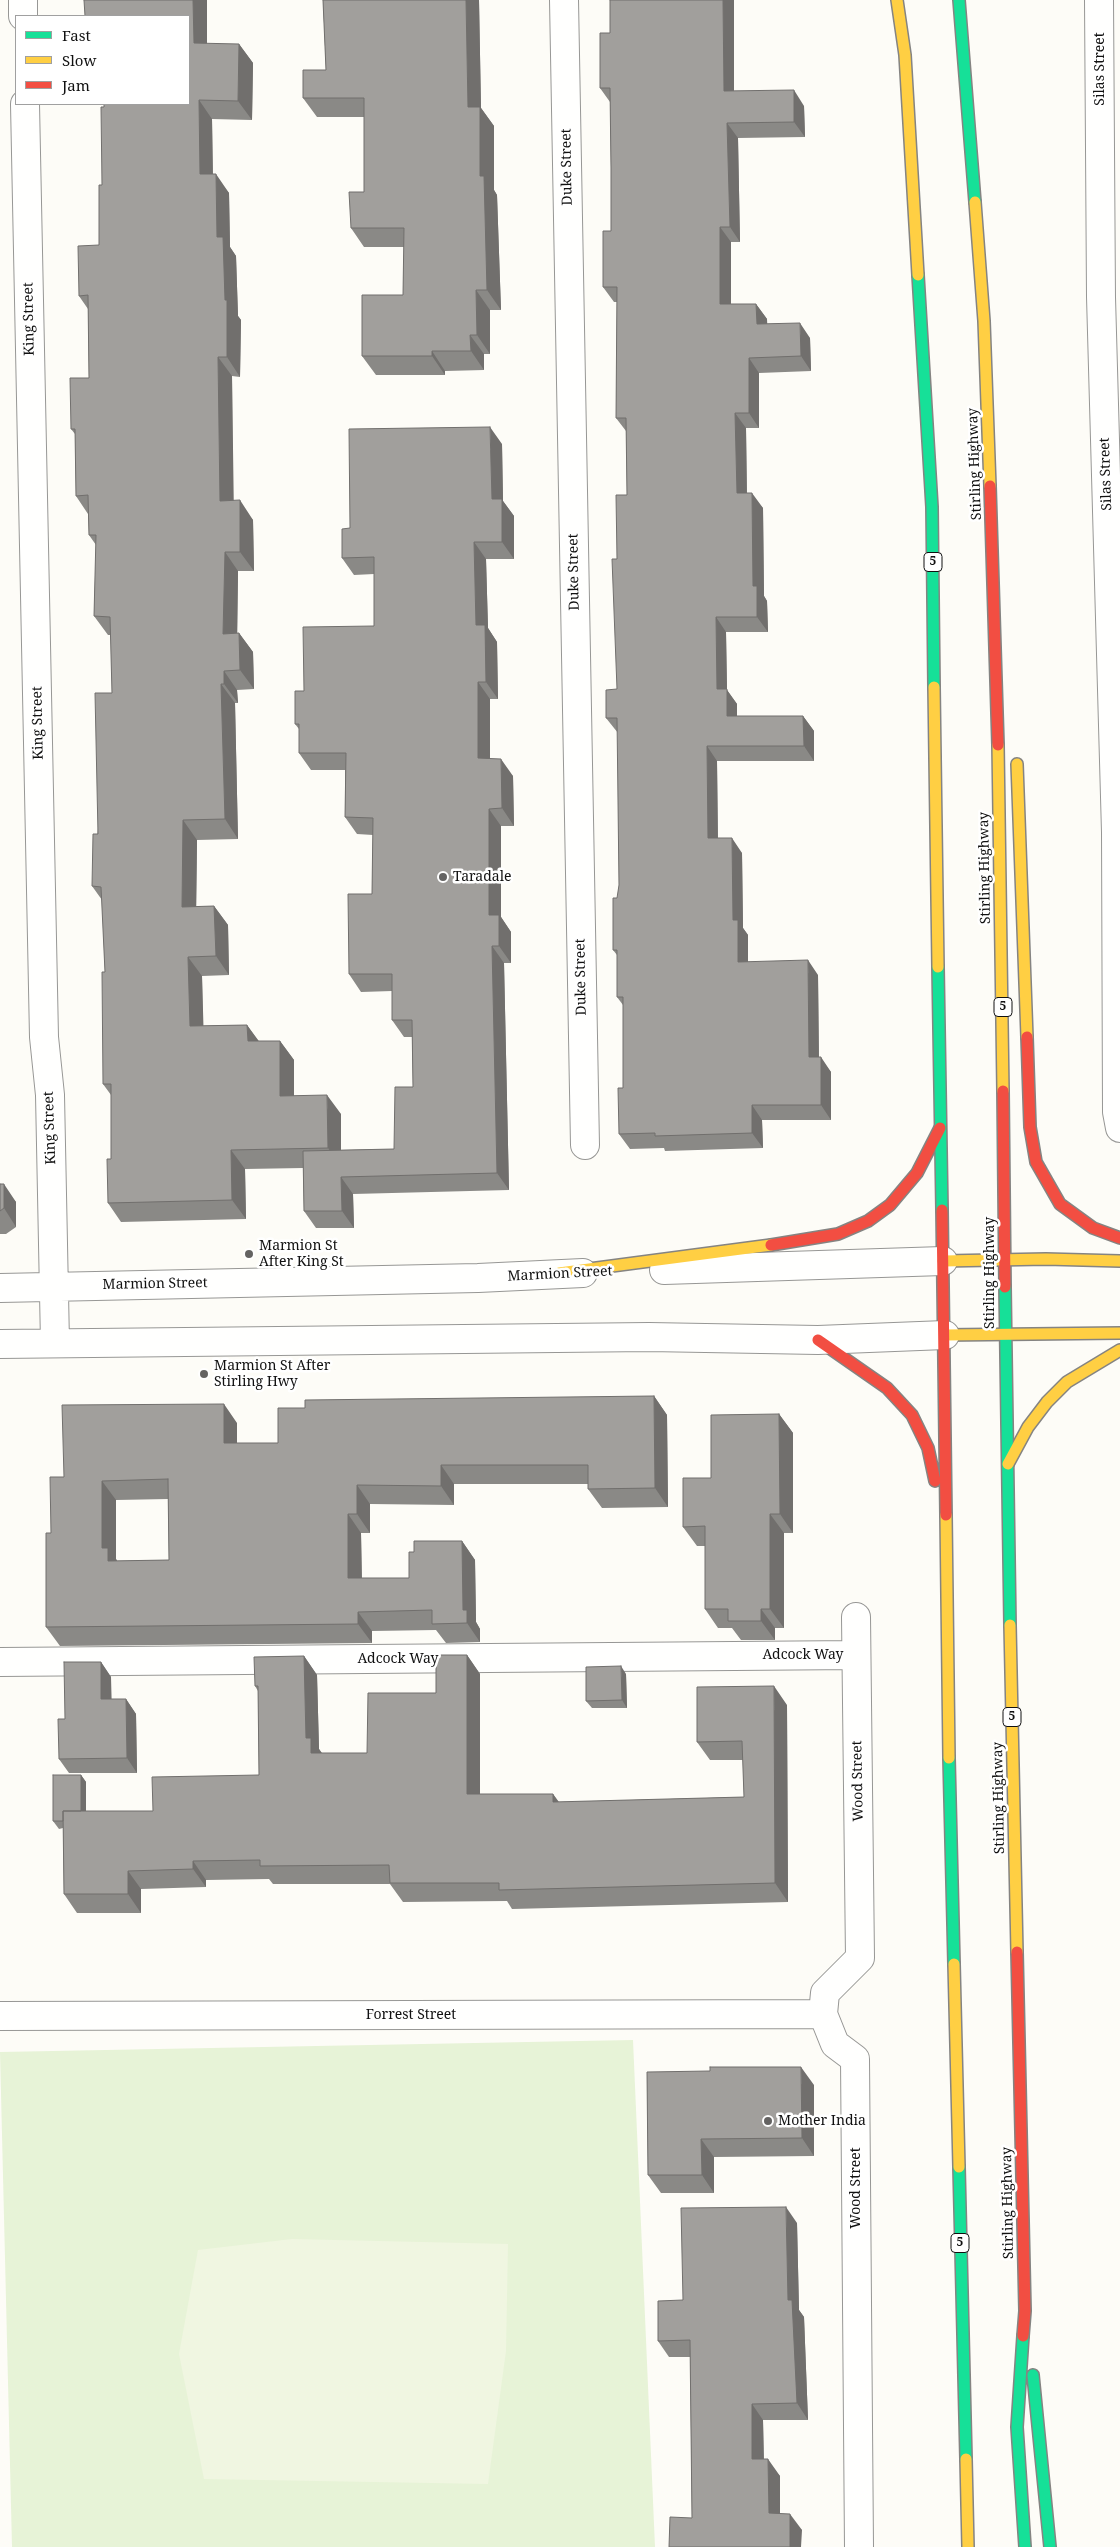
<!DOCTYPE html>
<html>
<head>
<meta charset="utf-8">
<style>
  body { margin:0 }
  #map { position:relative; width:1120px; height:2547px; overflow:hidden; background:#fdfcf7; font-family:"Noto Serif",serif }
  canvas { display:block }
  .legend { position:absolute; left:15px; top:15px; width:175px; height:90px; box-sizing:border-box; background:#fff; border:1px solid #a0a0a0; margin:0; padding:6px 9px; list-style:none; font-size:15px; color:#111 }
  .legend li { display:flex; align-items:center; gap:10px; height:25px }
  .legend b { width:25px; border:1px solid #a0a0a0 }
</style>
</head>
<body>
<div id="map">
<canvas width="1120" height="2547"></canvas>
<ul class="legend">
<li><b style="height:6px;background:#16e098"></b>Fast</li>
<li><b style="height:6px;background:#ffcf43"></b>Slow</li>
<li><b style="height:6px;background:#f24e42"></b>Jam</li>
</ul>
</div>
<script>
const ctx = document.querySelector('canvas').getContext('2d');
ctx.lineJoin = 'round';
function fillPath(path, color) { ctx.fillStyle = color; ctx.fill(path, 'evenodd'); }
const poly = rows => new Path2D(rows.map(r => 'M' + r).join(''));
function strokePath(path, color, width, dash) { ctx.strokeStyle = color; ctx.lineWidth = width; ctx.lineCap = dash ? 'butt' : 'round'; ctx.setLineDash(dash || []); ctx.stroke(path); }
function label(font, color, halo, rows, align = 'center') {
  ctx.font = font + ' "Noto Serif",serif'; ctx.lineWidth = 5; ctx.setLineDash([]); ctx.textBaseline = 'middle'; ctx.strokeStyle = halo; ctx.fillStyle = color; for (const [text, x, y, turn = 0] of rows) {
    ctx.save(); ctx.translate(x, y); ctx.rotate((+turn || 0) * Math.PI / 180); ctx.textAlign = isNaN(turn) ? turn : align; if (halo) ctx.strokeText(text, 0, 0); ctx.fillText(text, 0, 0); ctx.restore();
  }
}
const green = poly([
  [633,2040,655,2547,12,2547,0,2052]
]);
const pitch = poly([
  [292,2239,508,2244,506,2351,488,2484,204,2479,179,2354,198,2250]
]);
const street = poly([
  [23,0,23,16],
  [564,0,585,1145],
  [1099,0,1101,297,1116,832,1117,1112,1120,1128],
  [25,104,44,1037,50,1095,55,1343],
  [664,1270,943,1261],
  [0,1288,478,1278,583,1273],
  [0,1344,649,1337,818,1340,945,1335],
  [856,1617,860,1958,825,1993,823,2014,835,2044,855,2059,859,2547],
  [0,1662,856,1655],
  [0,2016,823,2014]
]);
const fast = poly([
  [959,0,975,202],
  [918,275,932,507,934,687],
  [938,967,942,1210],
  [1005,1287,1010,1625],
  [949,1758,954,1964],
  [959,2167,966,2459],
  [1023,2336,1017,2427,1025,2547],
  [1033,2375,1050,2547]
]);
const slow = poly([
  [897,0,905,55,918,275],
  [975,202,984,321,990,486],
  [934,687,938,967],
  [998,745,1003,1091],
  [1017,764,1027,1037],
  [943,1261,1046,1259,1120,1261],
  [559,1273,771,1245],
  [945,1335,1120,1333],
  [1008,1464,1028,1427,1047,1402,1067,1382,1120,1350],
  [946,1515,949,1758],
  [1010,1625,1017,1952],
  [954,1964,959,2167],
  [966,2459,968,2547]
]);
const jam = poly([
  [990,486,998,745],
  [1027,1037,1030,1127,1036,1162,1060,1204,1093,1228,1120,1238],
  [1003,1091,1005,1287],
  [942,1210,946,1515],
  [771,1245,838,1234,868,1221,890,1205,917,1173,940,1128],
  [818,1340,887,1388,912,1415,928,1448,935,1481],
  [1017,1952,1025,2311,1023,2336]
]);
const wall = poly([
  [84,0,207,0,207,44,239,44,253,63,252,120,212,119,213,174,229,193,230,247,236,256,238,316,241,320,240,377,232,376,233,500,253,520,254,571,238,571,237,633,239,633,253,652,254,689,237,690,238,703,235,703,238,839,197,840,196,907,214,906,228,925,229,975,202,976,203,1026,247,1025,258,1041,280,1041,294,1060,294,1096,341,1114,341,1150,394,1149,413,1087,412,1037,404,1037,392,1020,392,991,361,992,349,974,372,894,373,835,357,834,345,817,345,770,311,770,299,753,299,729,295,724,304,691,374,626,374,574,354,575,342,558,350,528,502,444,503,501,514,516,514,559,486,559,488,628,497,642,498,699,490,699,490,759,513,776,514,826,501,826,501,917,511,932,511,963,504,963,509,1190,353,1194,354,1228,316,1228,304,1211,303,1168,245,1169,246,1219,121,1222,108,1203,111,1159,111,1095,103,1084,105,972,102,900,92,886,112,693,111,635,108,635,94,616,96,545,89,535,88,514,76,496,75,434,71,429,89,378,88,309,79,296,99,245,102,185,189,104],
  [323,0,479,0,481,108,494,126,494,190,497,195,501,310,490,310,490,354,484,354,484,370,445,371,445,375,376,375,362,356,403,295,404,247,364,247,351,228,364,192,364,117,317,117,303,98,326,70],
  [734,0,734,91,804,106,805,137,738,138,740,242,731,242,731,304,756,304,767,319,767,324,810,338,811,371,759,373,759,428,746,428,747,493,763,508,764,596,767,601,768,632,726,632,727,690,737,704,737,716,803,716,814,731,814,761,717,761,718,838,742,853,743,928,748,935,748,962,818,975,819,1057,831,1072,831,1120,762,1120,763,1148,665,1151,664,1148,630,1149,619,1134,623,1088,623,1005,617,997,617,955,613,950,619,885,618,733,606,718,617,689,617,559,627,495,626,431,616,418,617,302,614,302,603,287,611,231,611,168,610,102,600,88,610,33],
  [0,1184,16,1202,16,1227,6,1234,0,1234],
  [654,1396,667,1415,668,1507,602,1508,588,1489,588,1484,454,1484,454,1505,370,1504,370,1533,361,1533,362,1578,409,1578,414,1552,462,1541,475,1560,476,1622,480,1629,480,1642,446,1643,436,1630,372,1631,372,1643,60,1646,46,1627,64,1477,237,1423,237,1443,278,1443,305,1408],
  [168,1499,169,1560,117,1561,116,1559,116,1500],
  [779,1414,793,1433,793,1533,784,1533,784,1628,775,1628,775,1640,741,1640,732,1628,718,1628,705,1609,705,1546,697,1546,683,1527,711,1478],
  [467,1655,480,1674,480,1794,553,1794,559,1802,744,1797,743,1760,710,1760,697,1742,787,1705,788,1902,512,1909,507,1901,403,1902,390,1884,273,1884,269,1879,206,1880,206,1887,141,1889,141,1913,77,1913,64,1894,63,1828,59,1829,53,1821,81,1775,86,1782,86,1811,153,1811,259,1775,258,1691,255,1686,304,1656,317,1675,319,1749,322,1753,367,1753,436,1693],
  [101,1662,111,1677,111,1699,126,1699,136,1714,137,1773,69,1773,59,1759,65,1719],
  [626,1674,627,1708,592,1708,586,1701],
  [647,2072,814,2085,814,2156,714,2157,714,2193,661,2193,648,2175],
  [797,2223,799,2310,804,2317,808,2420,763,2420,764,2459,780,2476,780,2514,802,2530,692,2518,690,2357,669,2357,658,2341,683,2300]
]);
const shadedWall = poly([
  [193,0,207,0,207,63,194,43],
  [466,0,479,0,481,108,494,126,494,190,497,195,501,310,487,290,480,176,468,107],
  [723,0,734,0,734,107,724,91],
  [239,44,253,63,252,120,238,101],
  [794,90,804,106,805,137,794,122],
  [199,100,212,119,213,193,200,174],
  [727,123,738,138,740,242,730,227],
  [216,174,229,193,230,247,236,256,238,316,241,320,240,377,227,357,225,300,217,237],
  [720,227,731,242,731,319,720,304],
  [476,290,490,310,490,354,477,335],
  [756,304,767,319,768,339,757,324],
  [800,323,810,338,811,371,801,356],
  [470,335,484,354,484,370,471,351],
  [432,351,445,371,445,375,432,356],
  [218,357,232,376,234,520,220,501],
  [749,358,759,373,759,428,749,413],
  [735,413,746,428,747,508,737,493],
  [490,427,502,444,503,501,514,516,514,559,502,542,492,499],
  [752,493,763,508,764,596,767,601,768,632,757,617,753,586],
  [240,500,253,520,254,571,240,552],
  [474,542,486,559,488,628,497,642,498,699,486,682,476,625],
  [225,552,238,571,237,653,223,634],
  [716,617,726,632,727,690,737,704,737,731,727,716,717,689],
  [239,633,253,652,254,689,240,670],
  [224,671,237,690,238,703,224,684],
  [478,682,490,699,490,776,478,758],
  [221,684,235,703,238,839,225,819],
  [803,716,814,731,814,761,804,746],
  [707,746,717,761,718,853,708,838],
  [501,759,513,776,514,826,502,808],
  [489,809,501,826,501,917,511,932,511,963,499,946,489,915],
  [183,820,197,840,196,926,182,907],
  [732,838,742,853,743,928,748,935,748,977,738,962,733,920],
  [214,906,228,925,229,975,216,956],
  [492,946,504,963,509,1190,497,1173],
  [188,957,202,976,204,1045,190,1026],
  [808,960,818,975,819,1072,809,1057],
  [247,1025,261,1044,248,1041],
  [280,1041,294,1060,294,1116,280,1096],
  [821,1057,831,1072,831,1120,821,1105],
  [327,1095,341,1114,341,1167,328,1148],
  [752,1105,762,1120,763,1148,752,1133],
  [231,1150,245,1169,246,1219,232,1200],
  [341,1177,353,1194,354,1228,342,1211],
  [4,1184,16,1202,16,1227,4,1208],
  [654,1396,667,1415,668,1507,655,1488],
  [224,1404,237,1423,237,1462,224,1443],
  [779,1414,793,1433,793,1533,780,1514],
  [441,1465,454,1484,454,1505,441,1486],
  [102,1481,116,1500,116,1559,121,1567,108,1561,102,1548],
  [357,1485,370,1504,370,1533,357,1514],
  [348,1514,361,1533,362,1597,348,1578],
  [770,1514,784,1533,784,1628,770,1609],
  [462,1541,475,1560,476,1622,480,1629,480,1642,467,1623,463,1610],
  [761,1609,775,1628,775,1640,761,1621],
  [358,1612,372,1631,372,1643,358,1624],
  [467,1655,480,1674,480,1813,467,1794],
  [304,1656,317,1675,319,1749,324,1757,311,1753,306,1738],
  [101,1662,111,1677,112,1714,101,1699],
  [621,1666,626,1674,627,1708,622,1700],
  [774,1686,787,1705,788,1902,775,1883],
  [126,1699,136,1714,137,1773,127,1758],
  [81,1775,86,1782,86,1828,81,1821],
  [553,1794,566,1813,553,1802],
  [193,1861,206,1880,206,1887,193,1869],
  [128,1871,141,1889,141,1913,128,1894],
  [801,2067,814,2085,814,2156,802,2138],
  [701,2139,714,2157,714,2193,702,2175],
  [786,2207,797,2223,799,2310,804,2317,808,2420,797,2403,788,2300],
  [752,2404,763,2420,764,2476,752,2459],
  [768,2459,780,2476,780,2530,769,2513],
  [790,2514,802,2530,801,2547,790,2547]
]);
const building = poly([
  [84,0,193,0,194,43,239,44,238,101,199,100,200,174,216,174,217,237,223,237,225,300,227,300,227,357,218,357,220,501,240,500,240,552,225,552,223,634,239,633,240,670,224,671,224,684,221,684,225,819,183,820,182,907,214,906,216,956,188,957,190,1026,247,1025,248,1041,280,1041,280,1096,327,1095,328,1148,231,1150,232,1200,108,1203,107,1159,111,1159,111,1084,103,1084,102,972,105,972,101,887,92,886,93,834,98,834,95,693,112,693,110,617,94,616,96,535,89,535,88,495,76,496,75,429,71,429,70,378,89,378,88,295,79,296,78,246,99,245,99,185,102,185,101,107,104,107,104,104,189,104,189,16,85,16,84,0],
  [323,0,466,0,468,107,480,107,480,176,484,176,487,290,476,290,477,335,470,335,471,351,432,351,432,356,362,356,362,295,403,295,404,228,351,228,349,192,364,192,364,98,303,98,303,70,326,70,323,0],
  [610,0,723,0,724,91,794,90,794,122,727,123,730,227,720,227,720,304,756,304,757,324,800,323,801,356,749,358,749,413,735,413,737,493,752,493,753,586,757,586,757,617,716,617,717,689,727,689,727,716,803,716,804,746,707,746,708,838,732,838,733,920,738,920,738,962,808,960,809,1057,821,1057,821,1105,752,1105,752,1133,655,1136,655,1133,619,1134,618,1088,623,1088,623,997,617,997,617,950,613,950,613,898,617,898,619,885,617,718,606,718,606,690,617,689,612,559,617,559,616,495,627,495,626,418,616,418,617,287,603,287,603,231,611,231,611,168,610,88,600,88,600,33,610,33,610,0],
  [490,427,492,499,502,499,502,542,474,542,476,625,485,625,486,682,478,682,478,758,501,759,502,808,489,809,489,915,499,915,499,946,492,946,497,1173,341,1177,342,1211,304,1211,303,1151,394,1149,395,1087,413,1087,412,1020,392,1020,392,974,349,974,348,894,372,894,373,818,345,817,346,753,299,753,299,724,295,724,295,691,304,691,303,627,374,626,374,557,342,558,342,529,350,528,349,429,490,427],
  [0,1184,4,1184,4,1208,0,1211,0,1184],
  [654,1396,655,1488,588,1489,588,1465,441,1465,441,1486,357,1485,357,1514,348,1514,348,1578,409,1578,409,1552,414,1552,414,1541,462,1541,463,1610,467,1610,467,1623,432,1624,432,1610,358,1612,358,1624,46,1627,46,1533,51,1533,50,1477,64,1477,62,1405,224,1404,224,1443,278,1443,278,1408,305,1408,305,1400,654,1396],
  [168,1479,169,1560,108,1561,108,1548,102,1548,102,1481,168,1479],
  [779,1414,780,1514,770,1514,770,1609,761,1609,761,1621,728,1621,728,1609,705,1609,705,1526,683,1527,683,1478,711,1478,711,1415,779,1414],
  [436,1655,467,1655,467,1794,553,1794,553,1802,744,1797,742,1741,697,1742,697,1687,774,1686,775,1883,499,1890,499,1883,390,1883,389,1865,260,1866,260,1860,193,1861,193,1869,128,1871,128,1894,64,1894,63,1811,153,1811,152,1777,259,1775,258,1686,255,1686,254,1657,304,1656,306,1738,311,1738,311,1753,367,1753,368,1693,436,1693,436,1655],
  [64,1662,101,1662,101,1699,126,1699,127,1758,59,1759,58,1719,65,1719,64,1662],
  [621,1666,622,1700,586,1701,586,1667,621,1666],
  [53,1775,81,1775,81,1811,63,1811,63,1821,53,1821,53,1775],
  [710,2067,801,2067,802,2138,701,2139,702,2175,648,2175,647,2072,710,2071,710,2067],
  [786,2207,788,2300,792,2300,797,2403,752,2404,752,2459,768,2459,769,2513,790,2514,790,2547,669,2547,670,2517,692,2518,690,2340,658,2341,658,2301,683,2300,681,2208,786,2207]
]);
const markers = [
  [443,877,5,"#646362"],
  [249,1254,5,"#646362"],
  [204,1374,5,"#646362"],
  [768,2121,5,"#646362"]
];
const shields = [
  [933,562,18],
  [1003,1007,18],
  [1012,1717,18],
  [960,2243,18]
];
const shieldNames = [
  ["5",933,562],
  ["5",1003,1007],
  ["5",1012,1717],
  ["5",960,2243]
];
const streetNames = [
  ["Silas Street",1100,69,-90],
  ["Duke Street",567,167,-91],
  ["King Street",29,319,-91],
  ["Stirling Highway",975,464,-92],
  ["Silas Street",1106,474,-92],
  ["Duke Street",574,572,-91],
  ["King Street",38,723,-91],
  ["Stirling Highway",985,868,-91],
  ["Duke Street",581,977,-91],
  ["King Street",50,1128,-92],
  ["Stirling Highway",990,1273,-90],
  ["Marmion Street",560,1274,-3],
  ["Marmion Street",155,1284,-1],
  ["Adcock Way",803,1655],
  ["Adcock Way",398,1659],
  ["Wood Street",858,1781,-91],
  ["Stirling Highway",999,1798,-91],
  ["Forrest Street",411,2015],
  ["Wood Street",856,2188,-90],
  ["Stirling Highway",1008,2203,-91]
];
const poiNames = [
  ["Taradale",453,877],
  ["Marmion St",259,1246],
  ["After King St",259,1262],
  ["Marmion St After",214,1366],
  ["Stirling Hwy",214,1382],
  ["Mother India",778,2121]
];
fillPath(green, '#e7f3d7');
fillPath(pitch, '#f0f6e1');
strokePath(street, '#979795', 30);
strokePath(fast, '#858482', 14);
strokePath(slow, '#858482', 14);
strokePath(jam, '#858482', 14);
strokePath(street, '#fffffe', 28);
strokePath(fast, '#16e098', 11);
strokePath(slow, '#ffcf43', 11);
strokePath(jam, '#f24e42', 11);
fillPath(wall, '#8a8986');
fillPath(shadedWall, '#716f6d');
fillPath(building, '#a19f9c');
strokePath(building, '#716f6d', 1);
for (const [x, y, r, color] of markers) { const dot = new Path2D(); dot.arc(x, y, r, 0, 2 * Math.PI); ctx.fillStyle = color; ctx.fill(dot); strokePath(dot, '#fff', 2); }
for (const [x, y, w] of shields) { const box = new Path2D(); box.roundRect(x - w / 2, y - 9.5, w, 19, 4); ctx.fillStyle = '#fff'; ctx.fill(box); strokePath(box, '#111', 1); }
label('bold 12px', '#111', null, shieldNames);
label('14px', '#111', '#fff', streetNames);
label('14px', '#111', '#fff', poiNames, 'left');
</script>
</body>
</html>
